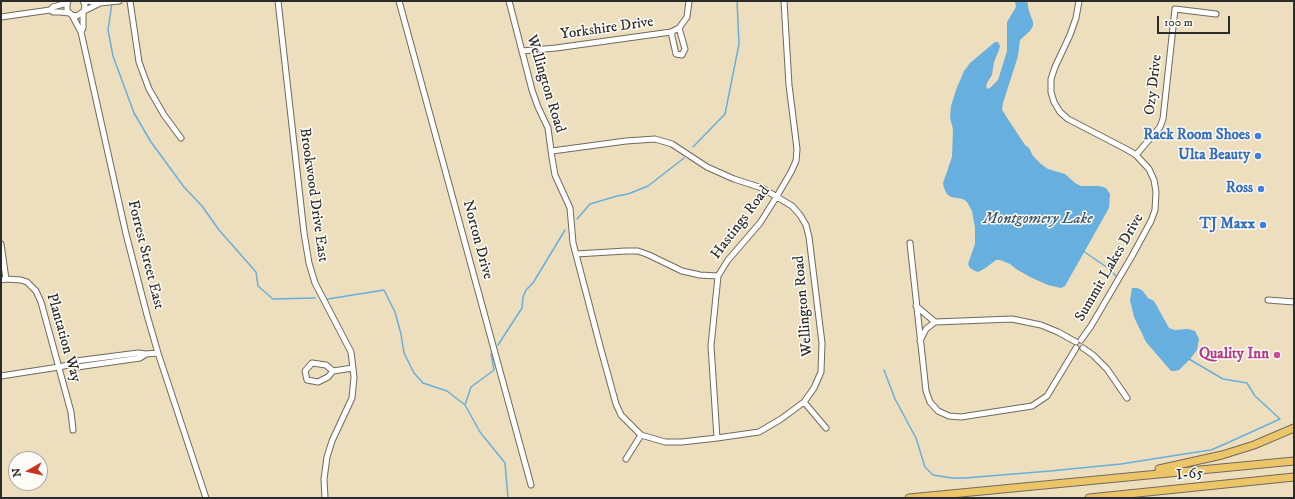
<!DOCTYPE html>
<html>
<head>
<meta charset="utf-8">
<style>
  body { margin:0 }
  #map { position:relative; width:1295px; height:499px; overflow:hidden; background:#eddfbd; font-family:"IM FELL DW Pica",serif }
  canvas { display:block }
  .frame { position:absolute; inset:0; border:2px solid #2b2b2b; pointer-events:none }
  .north { position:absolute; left:8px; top:451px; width:40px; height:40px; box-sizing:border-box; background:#fdfcf7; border:1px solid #a9a8a5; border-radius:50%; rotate:262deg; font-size:11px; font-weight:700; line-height:16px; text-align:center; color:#2b2b2b }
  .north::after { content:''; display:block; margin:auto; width:14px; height:18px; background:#c8321e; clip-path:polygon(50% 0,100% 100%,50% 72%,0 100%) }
  .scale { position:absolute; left:1157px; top:16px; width:73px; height:18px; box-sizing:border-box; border:2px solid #2b2b2b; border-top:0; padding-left:5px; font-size:12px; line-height:14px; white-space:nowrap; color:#2b2b2b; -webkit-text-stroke:3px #fdfcf7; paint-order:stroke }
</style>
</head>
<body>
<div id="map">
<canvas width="1295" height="499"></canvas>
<div class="frame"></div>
<div class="north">N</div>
<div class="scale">100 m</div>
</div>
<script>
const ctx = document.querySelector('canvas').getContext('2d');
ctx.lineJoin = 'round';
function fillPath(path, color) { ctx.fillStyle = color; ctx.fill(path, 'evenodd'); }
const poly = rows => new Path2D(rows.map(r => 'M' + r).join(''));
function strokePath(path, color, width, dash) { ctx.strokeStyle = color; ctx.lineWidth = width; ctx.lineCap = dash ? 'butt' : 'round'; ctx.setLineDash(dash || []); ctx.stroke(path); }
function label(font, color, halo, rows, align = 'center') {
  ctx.font = font + ' "IM FELL DW Pica",serif'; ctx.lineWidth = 3; ctx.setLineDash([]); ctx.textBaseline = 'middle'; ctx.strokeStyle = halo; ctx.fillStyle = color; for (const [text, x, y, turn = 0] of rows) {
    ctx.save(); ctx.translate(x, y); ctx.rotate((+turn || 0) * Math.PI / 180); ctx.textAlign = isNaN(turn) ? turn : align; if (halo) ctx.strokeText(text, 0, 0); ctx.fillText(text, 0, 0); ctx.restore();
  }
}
const water = poly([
  [1015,1,1027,1,1029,11,1033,22,1033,26,1030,31,1020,40,1018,56,1003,103,1002,110,1025,145,1029,148,1033,156,1041,164,1048,169,1065,174,1075,183,1081,186,1099,186,1106,188,1110,194,1109,208,1065,286,1061,288,1048,285,1030,277,1016,269,1010,264,1000,260,996,260,984,269,978,272,975,271,970,268,968,264,975,244,975,228,972,211,967,202,963,199,951,197,947,194,944,188,943,183,952,157,953,129,950,118,951,106,956,90,964,71,970,63,995,42,998,42,1000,46,999,50,994,62,992,75,987,83,986,87,988,89,991,87,998,80,1007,51,1007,22,1016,7],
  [1132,288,1137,288,1142,290,1148,298,1154,301,1169,328,1175,330,1188,329,1195,331,1199,339,1197,350,1190,359,1179,370,1175,371,1171,371,1146,342,1134,317,1130,300]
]);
const stream = poly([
  [112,3,108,30,113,56,134,113,151,142,184,187,202,206,219,230,256,272,258,286,273,299,315,298],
  [693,147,725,114,739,44,737,1],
  [577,219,590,204,617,196,628,194,648,186,684,158],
  [1083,251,1108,268,1116,276],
  [328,299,384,290,395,312,401,334,404,353,414,373,423,383,447,391,465,405,480,432,505,463,508,498],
  [498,345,522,308,523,297,526,290,533,283,565,230],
  [884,370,895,399,916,438,925,467,933,475,952,478,965,478,1050,471,1121,464,1197,452,1211,450,1225,444,1280,419,1255,396,1247,383,1223,379,1189,359],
  [465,405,471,387,494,370,491,354]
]);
const minor = poly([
  [68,1,67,5,67,11,72,15,77,16,84,11,85,5,83,1],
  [87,1,100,3],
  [130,1,139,62,149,89,164,115,181,138],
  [278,1,304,233,309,263,315,283,351,352,354,377,352,398,332,441,327,457,324,479,325,498],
  [399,1,531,485],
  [509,1,532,90,538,107,548,128,552,158,555,175,570,208,573,243,600,346,616,404,621,415,641,435,665,442,682,442,717,438,759,432,781,419,804,402,814,388,821,372,822,343,809,237,806,225,800,215,792,206,762,188,734,179,707,167,672,144,655,139,626,141,552,151],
  [1079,1,1076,18,1070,35,1055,67,1051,79,1051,92,1054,102,1060,112,1068,119,1126,149,1136,155,1149,169,1154,180,1156,192,1155,210,1151,221,1132,256,1091,326,1081,340],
  [50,10,53,12,60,12,69,13],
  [84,11,100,3,119,1],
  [72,15,81,32,126,234,147,315,158,353,206,498],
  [1,17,50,10,53,7,67,3],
  [81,32,83,28,83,13],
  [671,32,676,54,682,55,685,49,679,28],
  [522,51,556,48,671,32,679,28,687,17,689,1],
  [1136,155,1160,127,1163,119,1175,9,1216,14],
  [910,243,926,391,930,402,938,411,949,416,961,417,1032,406,1047,396,1076,348],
  [1,244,6,279],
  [576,254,626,251,638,251,649,255,682,271,700,275,718,276],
  [1,280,6,279,21,280,27,282,36,291,41,302,71,412,73,430],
  [1268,300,1294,302],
  [916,306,935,322,1012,319,1041,325,1058,332,1076,342],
  [920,341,926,329,935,322],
  [1083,348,1093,355,1107,369,1127,398],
  [72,364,77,367,140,358,146,354],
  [333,371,328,377,318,382,307,380,305,371,312,363,326,365,333,371,353,368],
  [1,376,59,367,72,364,76,361,138,353,146,354,158,353],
  [804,402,826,428],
  [717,438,711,346,718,276,728,260,760,223,777,196,791,172,796,161,797,149,789,85,784,1],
  [626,459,641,435]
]);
const highway = poly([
  [1159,469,1222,455,1254,445,1294,428],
  [909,498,1294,461],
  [1089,498,1294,477]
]);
const markers = [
  [1258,136,4,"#3f7fe0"],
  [1258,156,4,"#3f7fe0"],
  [1261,189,4,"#3f7fe0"],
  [1263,225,4,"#3f7fe0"],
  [1277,355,4,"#d1479c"]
];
const streetNames = [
  ["Yorkshire Drive",607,29,-8],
  ["Wellington Road",545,84,73],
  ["Ozy Drive",1154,85,-83],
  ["Brookwood Drive East",313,195,82],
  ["Hastings Road",741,223,-53],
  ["Norton Drive",477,240,75],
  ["Forrest Street East",145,255,76],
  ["Summit Lakes Drive",1110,268,-60],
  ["Wellington Road",804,306,-95],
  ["Plantation Way",63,338,74],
  ["I-65",1190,475,-6]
];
const shopNames = [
  ["Rack Room Shoes",1250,136],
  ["Ulta Beauty",1250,156],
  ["Ross",1253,189],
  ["TJ Maxx",1255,225]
];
const hotelNames = [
  ["Quality Inn",1269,355]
];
const waterNames = [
  ["Montgomery Lake",1038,220]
];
fillPath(water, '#66afde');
strokePath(stream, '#66afde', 1.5);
strokePath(minor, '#6f6a5e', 7);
strokePath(highway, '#6f6a5e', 9);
strokePath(minor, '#fff', 5);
strokePath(highway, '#ecc569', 7);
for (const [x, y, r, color] of markers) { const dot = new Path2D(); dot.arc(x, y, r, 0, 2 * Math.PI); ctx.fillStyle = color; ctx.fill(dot); strokePath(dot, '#fdfcf7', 1.5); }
label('15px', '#2b2b2b', '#fdfcf7', streetNames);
label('bold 15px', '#366cbe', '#fdfcf7', shopNames, 'right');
label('bold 15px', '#b23c85', '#fdfcf7', hotelNames, 'right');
label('italic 16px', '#40596a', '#fdfcf7', waterNames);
</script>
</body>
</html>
